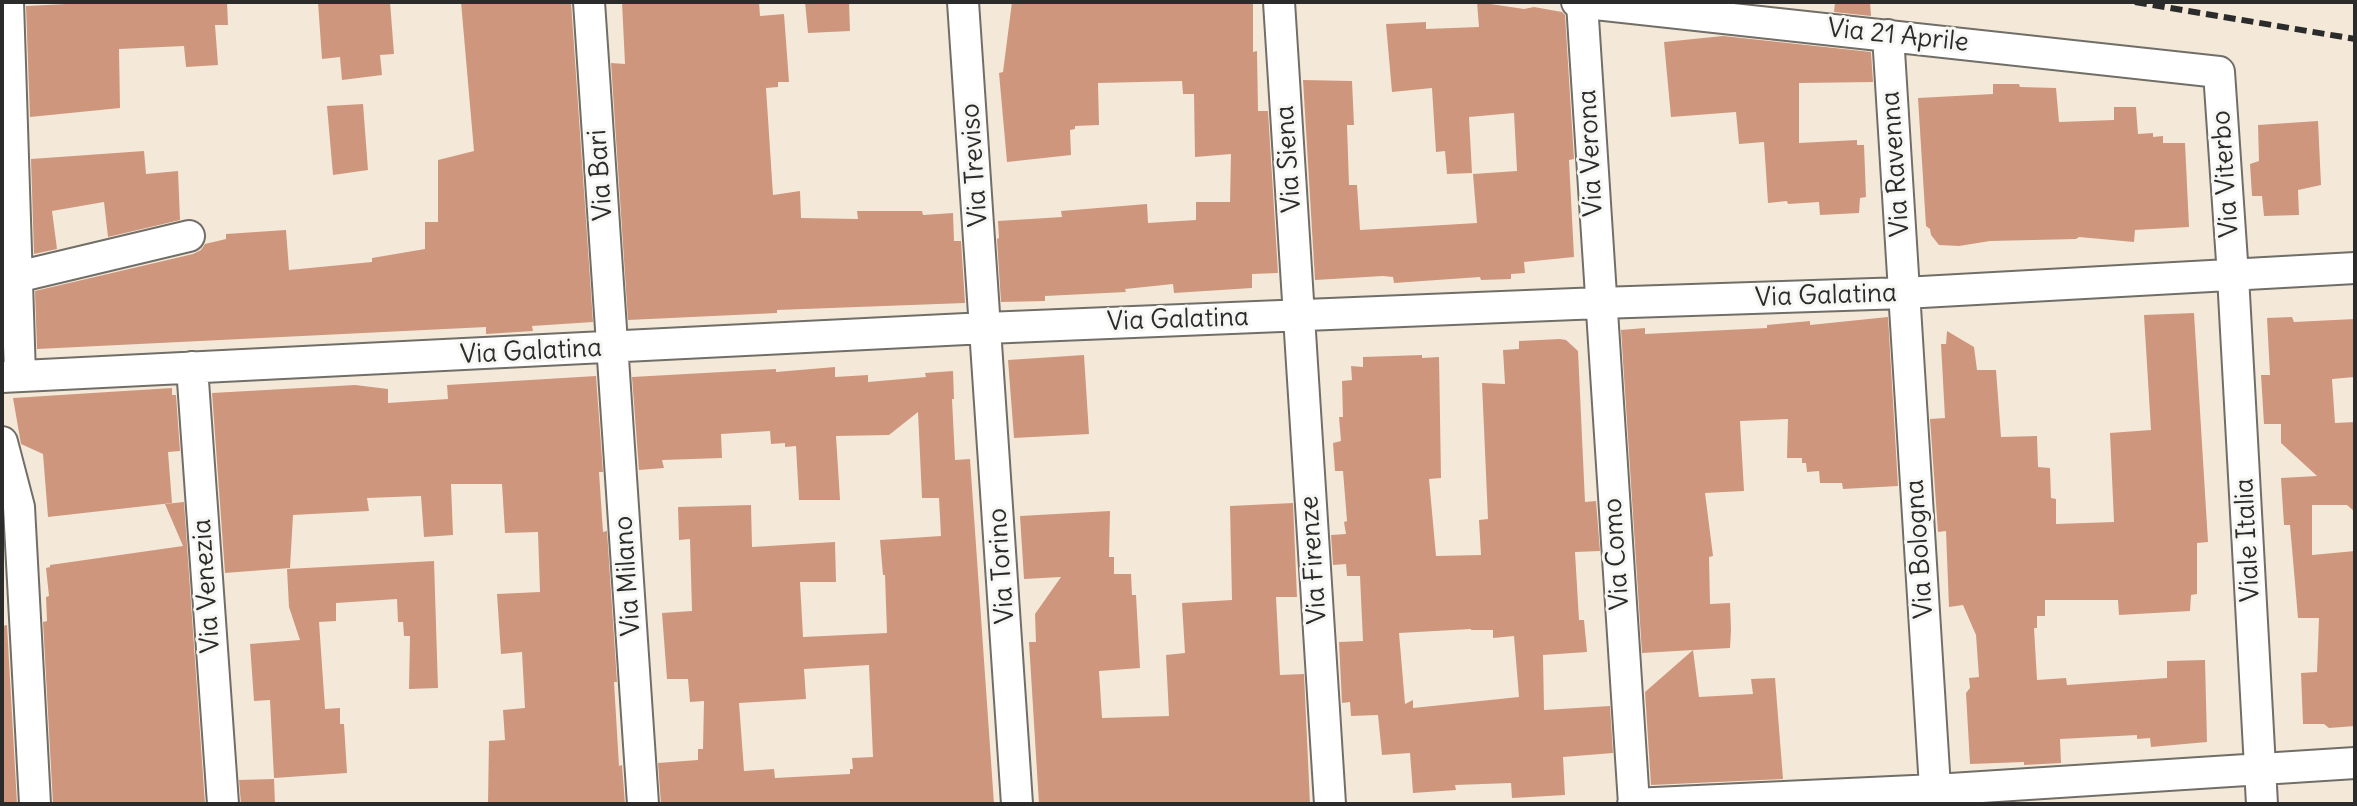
<!DOCTYPE html>
<html>
<head>
<meta charset="utf-8">
<style>
  body { margin:0 }
  #map { position:relative; width:2357px; height:806px; overflow:hidden; background:#f4e9d8; font-family:Delius,sans-serif }
  canvas { display:block }
  .frame { position:absolute; inset:0; border:4px solid #2b2b2b; pointer-events:none }
</style>
</head>
<body>
<div id="map">
<canvas width="2357" height="806"></canvas>
<div class="frame"></div>
</div>
<script>
const ctx = document.querySelector('canvas').getContext('2d');
ctx.lineJoin = 'round';
function fillPath(path, color) { ctx.fillStyle = color; ctx.fill(path, 'evenodd'); }
const poly = rows => new Path2D(rows.map(r => 'M' + r).join(''));
function strokePath(path, color, width, dash) { ctx.strokeStyle = color; ctx.lineWidth = width; ctx.lineCap = dash ? 'butt' : 'round'; ctx.setLineDash(dash || []); ctx.stroke(path); }
function label(font, color, halo, rows, align = 'center') {
  ctx.font = font + ' Delius,sans-serif'; ctx.lineWidth = 6; ctx.setLineDash([]); ctx.textBaseline = 'middle'; ctx.strokeStyle = halo; ctx.fillStyle = color; for (const [text, x, y, turn = 0] of rows) {
    ctx.save(); ctx.translate(x, y); ctx.rotate((+turn || 0) * Math.PI / 180); ctx.textAlign = isNaN(turn) ? turn : align; if (halo) ctx.strokeText(text, 0, 0); ctx.fillText(text, 0, 0); ctx.restore();
  }
}
const building = poly([
  [106,2,227,2,228,25,215,25,218,65,186,67,184,46,119,49,120,108,30,117,26,6],
  [318,2,390,2,394,54,380,55,382,75,342,80,340,57,322,59],
  [461,2,571,2,593,322,532,326,533,331,486,334,486,327,37,349,35,291,193,254,201,250,205,244,226,239,226,234,286,230,289,270,372,262,372,258,425,249,425,222,438,222,438,160,474,151],
  [622,2,759,2,760,16,784,14,789,82,778,82,778,87,766,88,773,195,800,191,801,218,858,219,857,211,922,211,923,215,953,213,954,241,961,241,965,303,777,310,777,313,628,320,611,63,625,64],
  [805,2,849,2,850,31,808,33],
  [1012,2,1253,2,1253,52,1257,51,1258,111,1268,111,1278,273,1252,274,1252,288,1174,293,1173,284,1125,289,1126,292,1045,296,1045,301,1001,302,997,239,999,238,998,221,1062,217,1061,211,1147,204,1148,223,1196,220,1196,202,1230,202,1231,154,1195,157,1194,94,1183,94,1182,81,1098,83,1099,125,1075,126,1075,129,1070,130,1071,155,1007,162,999,73,1003,72],
  [1477,2,1524,9,1534,7,1562,12,1565,15,1574,159,1569,160,1574,257,1524,262,1525,273,1511,274,1511,279,1481,280,1480,277,1394,283,1393,277,1383,276,1315,280,1303,80,1352,81,1354,125,1347,125,1349,185,1357,185,1360,230,1477,223,1473,174,1517,171,1514,113,1469,117,1472,173,1447,174,1445,151,1436,152,1432,88,1392,92,1386,24,1426,22,1426,29,1479,27],
  [1835,2,1870,2,1871,16,1834,12],
  [1723,36,1871,52,1873,82,1799,83,1799,143,1857,140,1857,145,1864,145,1866,197,1860,198,1859,213,1820,215,1819,202,1788,204,1787,201,1768,203,1764,142,1739,144,1736,112,1671,117,1664,42],
  [1993,84,2019,84,2020,87,2056,88,2059,122,2114,120,2114,107,2136,107,2138,134,2153,133,2153,137,2163,136,2163,143,2185,143,2189,227,2135,230,2134,242,2079,237,2076,239,1990,241,1959,246,1939,245,1931,235,1930,229,1926,226,1918,98,1993,94],
  [363,104,368,170,333,175,327,106],
  [2318,121,2321,185,2298,190,2299,215,2264,216,2262,196,2252,196,2250,164,2259,161,2258,125],
  [144,151,146,174,178,171,180,220,108,237,104,202,52,211,57,249,34,254,31,159],
  [2194,313,2208,542,2197,543,2197,594,2191,595,2190,611,2119,615,2118,600,2045,600,2045,616,2037,616,2037,628,2034,628,2037,680,2066,678,2067,685,2167,678,2167,661,2205,660,2207,742,2151,747,2150,738,2137,739,2137,735,2060,739,2061,763,2024,765,2024,762,1970,764,1966,693,1970,688,1969,678,1979,677,1976,635,1963,605,1949,607,1946,531,1938,532,1930,419,1945,418,1941,344,1946,344,1947,331,1974,347,1977,370,1996,370,2001,437,2037,436,2038,467,2050,468,2051,498,2056,499,2056,524,2114,522,2110,433,2151,430,2144,315],
  [1888,317,1898,486,1843,489,1842,483,1820,483,1819,471,1807,472,1806,463,1802,463,1802,458,1787,458,1788,419,1740,421,1744,491,1705,493,1713,556,1709,557,1710,604,1730,603,1731,630,1730,648,1693,650,1699,697,1753,694,1751,679,1775,678,1783,779,1651,785,1645,692,1693,650,1642,653,1621,330,1645,328,1645,334,1767,328,1767,325,1810,321,1810,325],
  [2292,317,2294,322,2355,319,2355,377,2332,379,2335,423,2355,422,2355,512,2347,505,2312,505,2312,555,2355,551,2355,726,2329,728,2324,724,2303,724,2301,673,2317,672,2319,618,2298,618,2290,525,2284,525,2281,478,2317,476,2281,443,2281,424,2264,424,2261,375,2270,375,2267,318],
  [1560,339,1566,340,1578,351,1585,502,1596,501,1600,551,1575,552,1579,620,1584,620,1587,652,1543,655,1544,710,1610,706,1613,753,1563,757,1565,795,1512,798,1511,783,1455,785,1456,790,1413,793,1410,753,1382,755,1378,715,1351,716,1350,702,1342,703,1339,642,1363,641,1360,576,1347,576,1346,564,1333,565,1331,535,1346,534,1344,522,1347,521,1343,471,1335,471,1333,443,1341,441,1339,417,1343,417,1342,381,1352,380,1351,366,1363,367,1363,357,1422,355,1422,358,1439,357,1441,478,1429,479,1436,556,1481,555,1479,520,1488,519,1482,383,1505,384,1503,350,1519,349,1519,341],
  [1471,629,1471,630,1493,630,1493,638,1514,636,1519,697,1413,708,1413,700,1405,704,1399,633],
  [1084,355,1089,434,1014,438,1008,360],
  [835,367,835,377,868,375,868,382,926,377,925,373,953,371,954,399,952,399,955,460,970,459,994,804,661,804,658,763,698,760,698,749,703,749,704,701,690,702,688,679,667,679,662,613,692,611,690,539,679,540,678,507,751,505,752,547,835,542,836,582,800,582,803,637,887,633,885,575,883,575,880,540,941,536,939,498,922,498,918,412,889,435,836,436,840,500,799,500,796,446,785,447,785,443,771,444,770,431,721,434,722,458,662,460,664,468,639,470,632,377,776,369,776,372],
  [869,665,873,757,852,758,853,769,850,769,850,774,775,778,774,769,744,771,739,703,806,699,804,669],
  [596,376,603,472,599,472,603,532,607,531,617,682,614,682,619,766,622,765,625,804,488,804,489,741,505,740,503,710,525,708,522,652,501,654,497,594,540,592,538,532,505,533,502,484,451,484,453,535,424,537,421,496,367,498,369,511,293,515,290,568,225,573,212,393,355,385,388,389,388,403,448,399,447,385],
  [172,388,172,395,176,395,180,451,168,452,172,503,48,517,43,454,21,444,13,398],
  [184,502,205,804,53,804,43,622,47,621,46,597,49,596,46,568,50,567,50,565,183,546,165,504],
  [1293,503,1297,597,1276,597,1280,675,1304,674,1310,804,1039,804,1029,642,1036,642,1035,614,1061,577,1024,579,1020,516,1110,511,1109,557,1114,557,1114,574,1131,574,1132,595,1136,595,1140,668,1099,671,1102,718,1169,716,1166,655,1185,653,1182,603,1232,600,1230,506],
  [434,561,438,688,409,689,410,636,404,636,403,622,398,622,397,599,336,603,336,621,319,622,325,709,340,708,340,724,344,724,347,773,274,778,270,700,254,701,250,644,300,640,289,607,287,569],
  [7,625,17,804,2,804,2,626],
  [274,779,275,804,241,804,239,780]
]);
const minor = poly([
  [8,2,20,376],
  [589,2,643,804],
  [963,2,1017,804],
  [1279,2,1330,804],
  [1577,2,2219,72,2233,276,2262,804],
  [1582,3,1634,804],
  [1888,35,1936,804],
  [17,277,189,236],
  [192,367,223,804],
  [2,377,986,328,1600,303,1904,293,2355,268],
  [2,442,19,507,35,804],
  [1633,804,1935,790,2355,763]
]);
const rail = poly([
  [2135,2,2355,39]
]);
const streetNames = [
  ["Via 21 Aprile",1898,36,6],
  ["Via Verona",1591,153,-93],
  ["Via Siena",1289,159,-94],
  ["Via Ravenna",1896,164,-94],
  ["Via Treviso",975,165,-94],
  ["Via Viterbo",2226,174,-94],
  ["Via Bari",601,175,-94],
  ["Via Galatina",1826,296,-2],
  ["Via Galatina",1178,320,-2],
  ["Via Galatina",531,352,-3],
  ["Viale Italia",2248,540,-93],
  ["Via Bologna",1920,549,-94],
  ["Via Como",1617,554,-94],
  ["Via Firenze",1314,560,-94],
  ["Via Torino",1002,566,-94],
  ["Via Milano",628,576,-94],
  ["Via Venezia",207,586,-94]
];
fillPath(building, '#cf967e');
strokePath(minor, '#716e68', 34);
strokePath(minor, '#fff', 30);
strokePath(rail, '#2b2b2b', 6, [12, 6]);
label('26px', '#2b2b2b', '#f6f6f2', streetNames);
</script>
</body>
</html>
